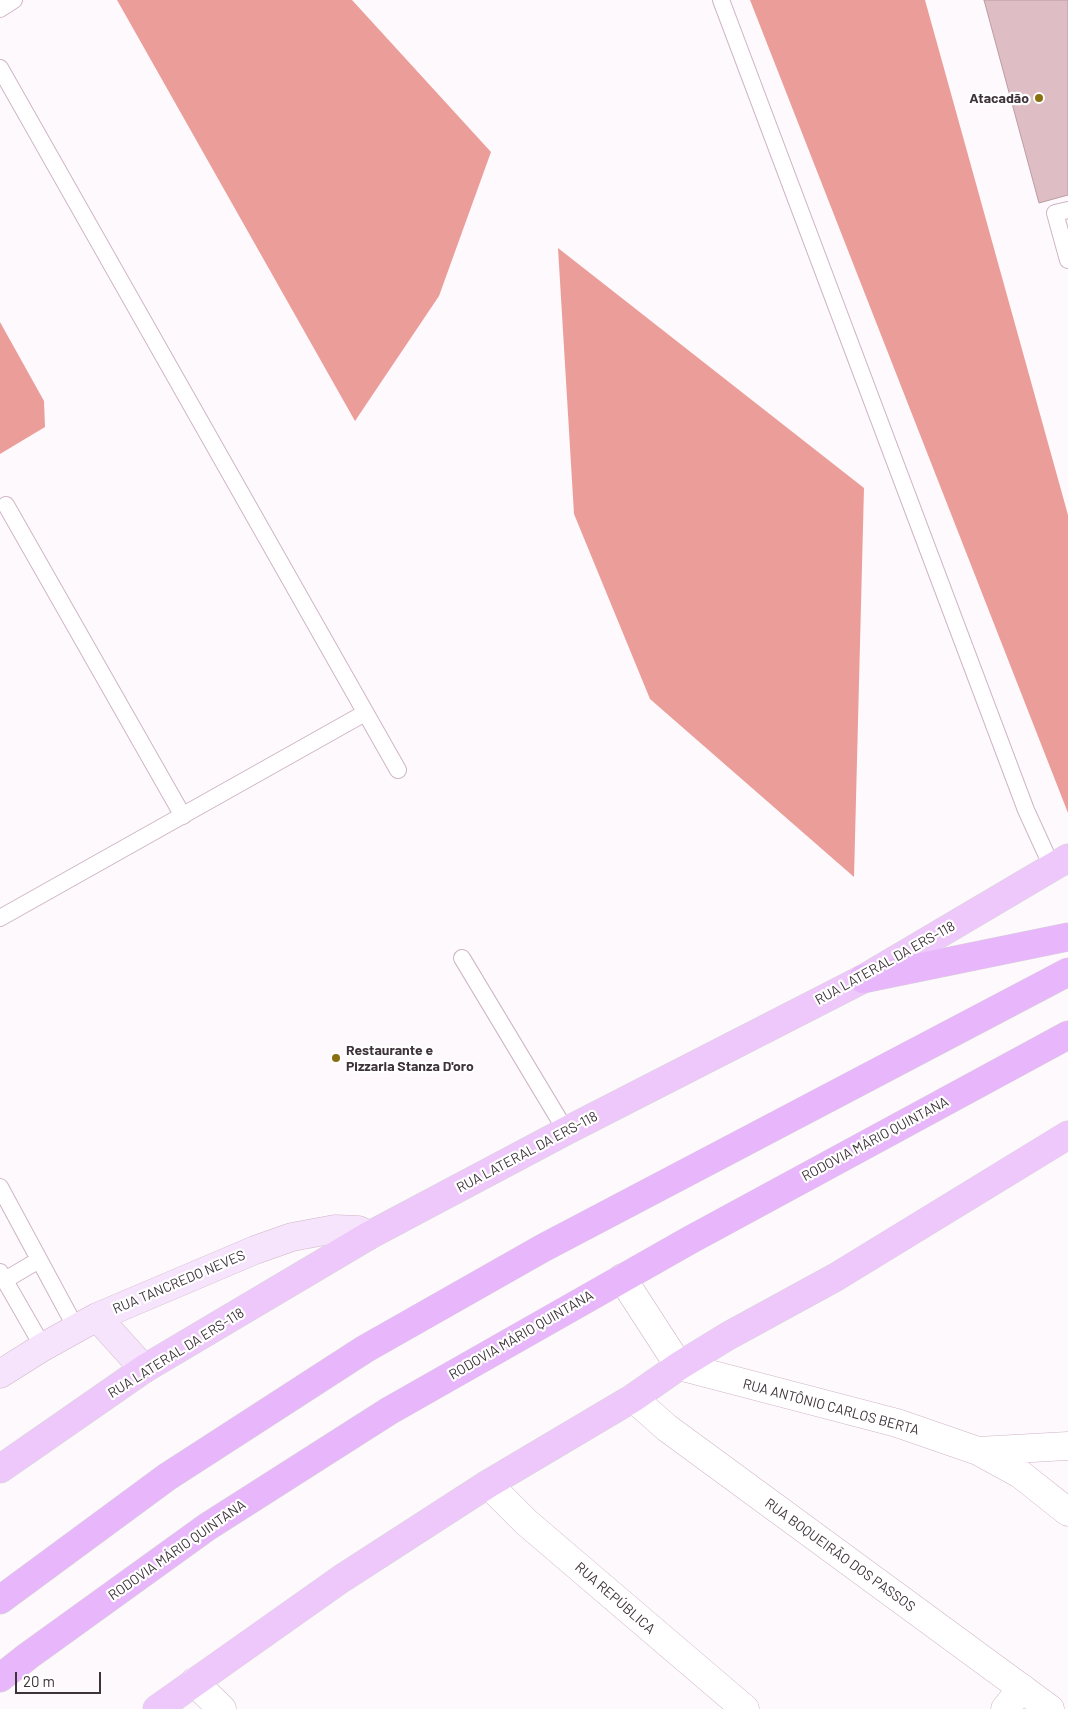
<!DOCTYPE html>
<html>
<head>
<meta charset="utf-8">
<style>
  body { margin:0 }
  #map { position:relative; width:1068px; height:1709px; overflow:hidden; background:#fef9fc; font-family:Barlow,sans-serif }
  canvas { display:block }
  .scale { position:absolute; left:15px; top:1672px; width:86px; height:22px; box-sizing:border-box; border:2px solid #3e333a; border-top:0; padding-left:6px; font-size:15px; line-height:18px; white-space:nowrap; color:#3e333a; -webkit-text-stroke:4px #fff; paint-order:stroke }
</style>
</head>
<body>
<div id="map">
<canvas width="1068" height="1709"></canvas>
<div class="scale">20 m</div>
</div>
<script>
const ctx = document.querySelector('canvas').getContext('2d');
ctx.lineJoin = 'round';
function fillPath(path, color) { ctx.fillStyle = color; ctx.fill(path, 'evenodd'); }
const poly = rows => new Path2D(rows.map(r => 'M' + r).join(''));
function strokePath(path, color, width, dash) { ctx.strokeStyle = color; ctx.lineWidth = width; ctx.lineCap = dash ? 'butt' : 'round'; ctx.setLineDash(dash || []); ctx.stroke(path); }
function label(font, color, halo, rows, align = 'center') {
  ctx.font = font + ' Barlow,sans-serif'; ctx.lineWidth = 4.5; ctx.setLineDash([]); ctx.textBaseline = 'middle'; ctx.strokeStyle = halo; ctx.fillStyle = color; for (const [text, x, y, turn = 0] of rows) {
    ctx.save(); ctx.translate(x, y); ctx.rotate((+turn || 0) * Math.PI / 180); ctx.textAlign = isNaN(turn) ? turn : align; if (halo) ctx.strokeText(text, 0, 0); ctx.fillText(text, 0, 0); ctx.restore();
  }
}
const forest = poly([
  [117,0,352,0,491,152,439,296,355,421],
  [750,0,925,0,1068,515,1068,813],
  [558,248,864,488,854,877,650,699,574,514],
  [0,322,44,401,45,427,0,454]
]);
const building = poly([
  [984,0,1068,0,1068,195,1039,203,984,0]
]);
const service = poly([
  [721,0,1026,810,1052,867],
  [0,9,14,0],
  [0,68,398,770],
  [1068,210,1055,213,1068,260],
  [6,505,183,816],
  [0,918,365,713],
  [462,958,566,1131],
  [0,1187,76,1328],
  [0,1272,43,1347],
  [5,1280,39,1260]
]);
const minor = poly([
  [622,1278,679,1366,897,1423,978,1451,1020,1474,1068,1512],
  [978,1451,1068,1446],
  [488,1484,526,1522,745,1709],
  [194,1682,222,1709],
  [1005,1709,1022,1688]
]);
const tertiary = poly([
  [633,1398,667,1428,1050,1709]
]);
const secondary = poly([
  [97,1317,144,1369],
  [0,1374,43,1347,97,1317,255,1250,292,1237,335,1229,358,1230,370,1235]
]);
const primary = poly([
  [0,1469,144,1369,370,1235,566,1131,863,979,1068,858],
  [157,1709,341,1579,488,1484,633,1398,679,1366,728,1336,836,1277,1068,1135]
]);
const trunk = poly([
  [863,979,1068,937],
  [0,1600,167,1477,365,1349,543,1248,1068,972],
  [0,1678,28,1656,207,1527,389,1411,690,1240,1068,1035]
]);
const markers = [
  [1039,98,5,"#896f0f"],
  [336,1058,5,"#896f0f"]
];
const poiNames = [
  ["Atacadão",1029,98],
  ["Restaurante e",346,1050,"left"],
  ["Pizzaria Stanza D'oro",346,1066,"left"]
];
const streetNames = [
  ["RUA LATERAL DA ERS-118",885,963,-29],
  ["RODOVIA MÁRIO QUINTANA",875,1139,-28],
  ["RUA LATERAL DA ERS-118",527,1152,-28],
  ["RUA TANCREDO NEVES",179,1282,-23],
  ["RODOVIA MÁRIO QUINTANA",521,1335,-30],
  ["RUA LATERAL DA ERS-118",176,1353,-32],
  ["RUA ANTÔNIO CARLOS BERTA",831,1407,15],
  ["RODOVIA MÁRIO QUINTANA",177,1550,-35],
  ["RUA BOQUEIRÃO DOS PASSOS",840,1555,36],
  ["RUA REPÚBLICA",615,1598,41]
];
fillPath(forest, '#eb9e99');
fillPath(building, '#debdc5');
strokePath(building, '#bc9da4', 1);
strokePath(service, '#cfb5c6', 18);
strokePath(minor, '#cfb5c6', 29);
strokePath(tertiary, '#cfb5c6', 29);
strokePath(secondary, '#cfb5c6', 29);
strokePath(primary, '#d8d6d8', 29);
strokePath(trunk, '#d8d6d8', 29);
strokePath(service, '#fff', 16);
strokePath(minor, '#fff', 28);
strokePath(tertiary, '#fff', 28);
strokePath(secondary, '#f6e4fd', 28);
strokePath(primary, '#eec8fb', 28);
strokePath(trunk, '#e8b6fa', 28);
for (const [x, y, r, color] of markers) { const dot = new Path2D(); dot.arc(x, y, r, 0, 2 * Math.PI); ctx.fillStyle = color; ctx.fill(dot); strokePath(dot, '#fff', 2); }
label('bold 14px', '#3e333a', '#fff', poiNames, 'right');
label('14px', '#3e333a', '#fff', streetNames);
</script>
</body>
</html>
